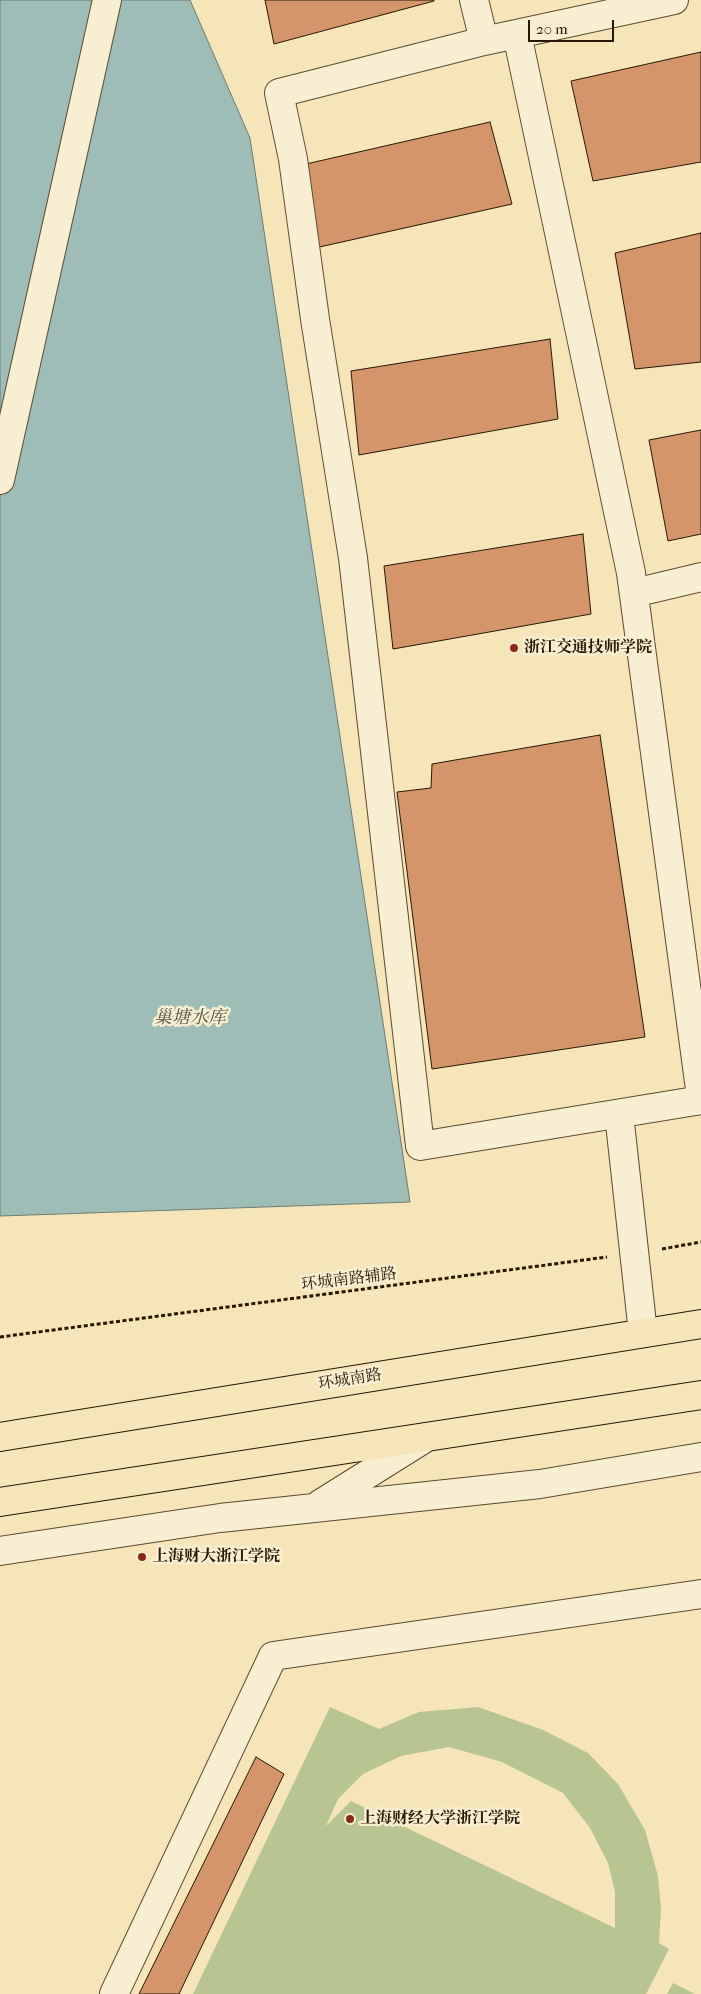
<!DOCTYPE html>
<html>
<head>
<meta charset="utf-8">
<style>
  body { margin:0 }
  #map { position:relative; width:701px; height:1994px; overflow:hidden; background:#f5e5b8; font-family:"IM FELL French Canon",serif }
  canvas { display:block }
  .scale { position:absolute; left:528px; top:20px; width:86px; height:22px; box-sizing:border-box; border:2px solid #271806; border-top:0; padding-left:6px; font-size:15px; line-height:18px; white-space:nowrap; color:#271806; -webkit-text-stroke:4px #f8eed1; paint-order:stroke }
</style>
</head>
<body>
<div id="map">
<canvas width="701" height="1994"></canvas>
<div class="scale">20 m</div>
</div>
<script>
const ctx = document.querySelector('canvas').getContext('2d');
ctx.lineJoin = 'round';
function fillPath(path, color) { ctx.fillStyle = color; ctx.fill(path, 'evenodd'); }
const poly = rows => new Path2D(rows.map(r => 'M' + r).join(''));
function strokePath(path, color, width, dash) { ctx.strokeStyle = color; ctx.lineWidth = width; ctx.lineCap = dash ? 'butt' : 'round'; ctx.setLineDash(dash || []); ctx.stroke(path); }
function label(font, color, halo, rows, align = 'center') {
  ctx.font = font + ' "IM FELL French Canon","Noto Serif SC",serif'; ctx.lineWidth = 5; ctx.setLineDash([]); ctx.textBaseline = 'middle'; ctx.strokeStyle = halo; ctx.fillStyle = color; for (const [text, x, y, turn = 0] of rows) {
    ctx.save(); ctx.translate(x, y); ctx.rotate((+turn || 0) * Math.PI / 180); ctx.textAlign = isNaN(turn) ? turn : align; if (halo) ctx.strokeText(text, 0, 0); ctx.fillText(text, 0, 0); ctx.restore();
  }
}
const green = poly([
  [330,1707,379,1729,419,1712,478,1707,543,1730,588,1753,618,1784,645,1830,658,1876,661,1909,659,1943,669,1949,646,1994,193,1994],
  [449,1747,502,1762,563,1793,590,1828,608,1863,615,1892,615,1928,351,1801,326,1826,338,1799,363,1774,401,1756],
  [673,1983,695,1994,667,1994]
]);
const water = poly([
  [0,0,190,0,250,138,410,1202,0,1216,0,0]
]);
const building = poly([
  [265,0,434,0,434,1,274,44,265,0],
  [701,52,701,162,593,181,571,81,701,52],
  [490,122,512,204,315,248,306,164,490,122],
  [701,233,701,362,635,369,615,253,701,233],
  [550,339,558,419,359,455,351,371,550,339],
  [701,430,701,534,668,541,649,440,701,430],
  [583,534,591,614,393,649,384,566,583,534],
  [600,735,645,1037,432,1069,397,792,431,788,432,764,600,735],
  [256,1757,284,1774,179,1994,139,1994,256,1757]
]);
const path = poly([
  [662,1249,701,1242],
  [0,1337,607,1257]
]);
const minor = poly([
  [474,0,484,41],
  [674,0,484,41,279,93,293,159,315,319,353,558,420,1146,701,1100],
  [517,34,631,573,701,1097],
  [0,480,107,0],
  [634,593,701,577],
  [619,1114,643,1333],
  [320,1504,427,1437],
  [0,1551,220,1518,540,1484,701,1457],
  [114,1994,273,1656,701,1594]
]);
const major = poly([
  [0,1437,701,1324],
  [0,1502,701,1395]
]);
const markers = [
  [514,648,5,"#8f2418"],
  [142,1557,5,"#8f2418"],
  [350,1819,5,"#8f2418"]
];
const poiNames = [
  ["浙江交通技师学院",524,648],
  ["上海财大浙江学院",152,1557],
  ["上海财经大学浙江学院",360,1819]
];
const streetNames = [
  ["环城南路辅路",349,1280,-7],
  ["环城南路",350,1380,-9]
];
const waterNames = [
  ["巢塘水库",190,1019]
];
fillPath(green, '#b8c592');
fillPath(water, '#9ebdb6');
strokePath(water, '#6e7b70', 1);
fillPath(building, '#d4956a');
strokePath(building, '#271806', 1);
strokePath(minor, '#5a4b32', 30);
strokePath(major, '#271806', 30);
strokePath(path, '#271806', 3, [4, 2.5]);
strokePath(minor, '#f8eed1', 28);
strokePath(major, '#f5e5b8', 28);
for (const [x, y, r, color] of markers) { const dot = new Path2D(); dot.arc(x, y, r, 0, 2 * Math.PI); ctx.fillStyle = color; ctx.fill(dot); strokePath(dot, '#f8eed1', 2); }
label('bold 16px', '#271806', '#f8eed1', poiNames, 'left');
label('16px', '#271806', '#f8eed1', streetNames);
label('italic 18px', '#515244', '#f8eed1', waterNames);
</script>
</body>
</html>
